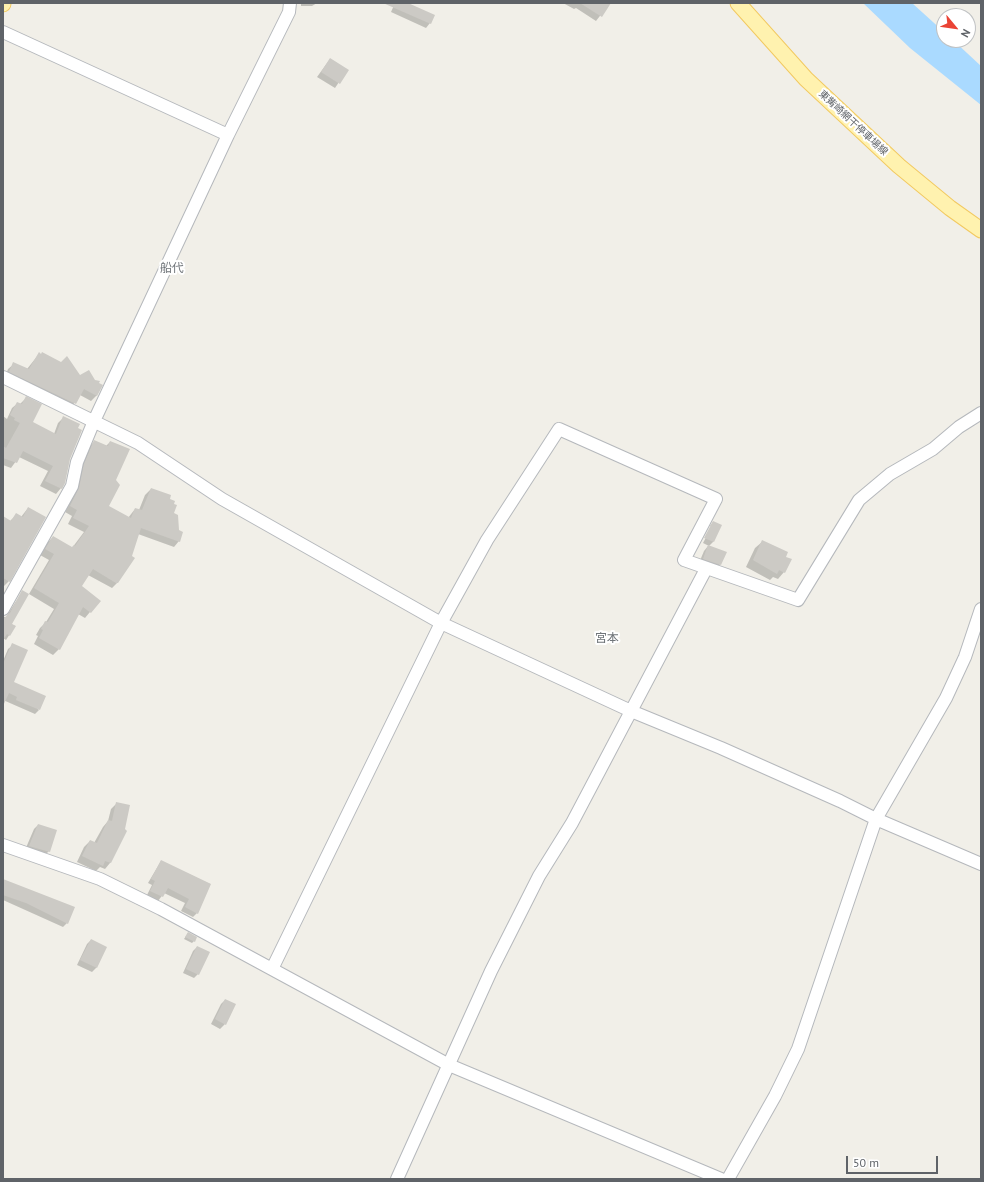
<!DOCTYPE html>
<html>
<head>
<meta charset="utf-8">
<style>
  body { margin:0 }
  #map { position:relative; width:984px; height:1182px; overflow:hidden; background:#f1efe8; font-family:"PT Sans",sans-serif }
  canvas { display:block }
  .frame { position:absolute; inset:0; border:4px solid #5f6368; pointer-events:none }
  .north { position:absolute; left:936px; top:8px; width:40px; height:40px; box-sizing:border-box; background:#fff; border:1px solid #bfc1c3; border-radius:50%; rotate:119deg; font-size:11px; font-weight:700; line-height:16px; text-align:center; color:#5f6368 }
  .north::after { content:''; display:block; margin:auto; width:14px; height:18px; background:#ea4335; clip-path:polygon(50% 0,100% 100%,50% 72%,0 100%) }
  .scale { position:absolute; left:846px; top:1156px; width:92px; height:18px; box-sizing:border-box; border:2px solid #5f6368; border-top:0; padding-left:5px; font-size:12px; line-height:14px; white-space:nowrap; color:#5f6368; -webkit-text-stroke:3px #fff; paint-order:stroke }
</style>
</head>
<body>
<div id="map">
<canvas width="984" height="1182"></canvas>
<div class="frame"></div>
<div class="north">N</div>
<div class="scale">50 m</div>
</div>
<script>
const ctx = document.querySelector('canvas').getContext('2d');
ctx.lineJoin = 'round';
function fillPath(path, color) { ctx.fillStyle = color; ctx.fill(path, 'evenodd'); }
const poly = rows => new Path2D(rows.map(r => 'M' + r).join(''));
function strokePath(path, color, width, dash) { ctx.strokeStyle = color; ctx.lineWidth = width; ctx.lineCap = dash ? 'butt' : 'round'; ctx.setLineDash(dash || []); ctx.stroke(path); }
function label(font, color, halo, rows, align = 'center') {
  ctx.font = font + ' "PT Sans","Noto Sans JP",sans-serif'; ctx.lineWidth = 4; ctx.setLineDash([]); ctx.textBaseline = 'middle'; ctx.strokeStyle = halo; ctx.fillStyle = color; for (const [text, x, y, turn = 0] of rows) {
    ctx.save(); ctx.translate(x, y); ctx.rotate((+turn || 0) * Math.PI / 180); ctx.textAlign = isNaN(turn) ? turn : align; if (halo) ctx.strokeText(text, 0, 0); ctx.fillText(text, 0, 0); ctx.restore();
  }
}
const water = poly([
  [863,3,912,3,944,32,944,40,953,40,981,66,981,105,910,48]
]);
const shadow = poly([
  [301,3,317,3,312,6,301,6],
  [395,3,406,3,430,23,426,28,391,12],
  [563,3,610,3,596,21,576,8,574,9],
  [330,59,347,70,335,88,317,77],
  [39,354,80,376,97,395,91,401,80,395,70,409,5,377,8,369,14,364,27,369],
  [26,398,32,423,54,434,58,423,63,418,69,459,61,488,56,494,40,486,48,471,19,457,11,468,3,465,3,416,7,419,12,408,18,403,20,404],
  [94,442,106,446,110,442,114,481,108,507,128,518,135,509,139,510,145,495,151,489,169,499,179,541,174,547,138,534,118,582,112,588,88,575,80,586,99,601,85,618,78,614,59,649,53,655,34,644,38,636,36,635,40,628,46,622,54,609,29,594,49,560,40,555,47,543,53,537,72,548,84,532,68,524,72,516,65,512,74,494,79,471,89,447],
  [28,508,9,581,4,586,3,518,10,521,16,515,21,517],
  [713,522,713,542,709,546,701,542,709,526,701,542,703,543,712,526,710,526],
  [762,542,784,557,784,572,778,579,773,577,770,580,746,567,755,548],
  [708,546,720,565,716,569,699,563,704,551],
  [22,592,11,624,15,626,6,640,3,638,3,617,6,617],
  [13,645,12,683,39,710,35,714,3,700,3,661,8,649],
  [117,803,124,830,126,831,110,863,105,869,100,867,96,871,77,862,84,847,90,841,94,843,103,827,108,821,111,809],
  [38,825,49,851,45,855,25,850,34,829],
  [161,861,210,884,197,913,193,917,181,911,185,903,164,893,158,901,147,895,152,885,148,883],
  [3,880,73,908,67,923,63,927,3,900],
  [188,933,194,941,192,943,184,939],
  [91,940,105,948,96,968,92,972,77,965,87,944],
  [197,947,198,974,194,978,183,973,193,951],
  [225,1000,225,1024,220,1029,211,1024,221,1004]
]);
const building = poly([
  [383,3,408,3,435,15,431,24],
  [580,3,611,3,602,17],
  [330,58,349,70,340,84,321,72],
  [39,352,41,354,42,352,61,362,67,356,80,375,89,370,95,380,100,381,99,383,103,385,97,396,84,389,76,404,9,372,13,362,29,369],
  [26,396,42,404,33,422,56,434,63,416,80,424,78,428,82,430,70,459,65,483,62,489,45,481,53,466,23,451,17,463,3,458,3,446,6,448,20,423,14,420,15,418,10,415,17,402,22,404],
  [94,440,108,446,110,441,130,449,116,480,120,485,109,506,131,518,135,508,142,510,151,488,171,495,170,499,175,501,174,504,177,505,174,513,178,515,179,530,183,532,180,542,141,528,132,556,135,558,118,583,116,583,93,569,82,586,101,601,91,613,83,607,60,650,39,638,43,630,41,629,45,621,48,622,59,603,34,588,54,554,45,549,53,536,72,547,74,545,75,546,89,526,73,518,77,510,70,506,79,488,84,464],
  [28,507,46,517,10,582,3,578,3,516,11,521,16,513,23,517],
  [713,521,722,525,714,542,704,538],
  [762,540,788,552,786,557,792,559,785,573,779,570,777,574,753,560],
  [708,545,727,552,721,565,703,559],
  [22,590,29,594,12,624,16,626,10,636,7,634,3,640,3,619,10,613],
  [12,643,28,650,14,682,46,696,40,710,16,700,17,697,9,693,3,706,3,664],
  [116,802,130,805,125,829,127,831,111,863,105,861,103,866,82,856,90,840,97,843,108,820,112,821],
  [38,824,57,830,50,852,29,846],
  [161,860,211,884,198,914,185,907,189,899,168,888,163,897,150,891,155,881,151,879],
  [3,879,75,907,68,924,26,903,3,895],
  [188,932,197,937,195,942,185,937],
  [91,939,107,947,97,968,80,960],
  [197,946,210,952,199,975,186,969],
  [225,999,236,1004,226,1025,215,1019]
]);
const minor = poly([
  [3,32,228,135],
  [3,377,138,443,222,499,441,623,631,711,721,748,840,801,876,819,981,864],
  [3,609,72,486,77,462,94,421,228,135,289,12,290,3],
  [3,845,100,879,161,909,449,1065,721,1179],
  [272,969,441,623,487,540,559,429,716,499,684,560,798,600,859,500,890,474,933,449,959,427,981,413],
  [397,1179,491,971,539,876,572,823,706,569],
  [728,1179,775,1096,798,1049,876,819,946,698,965,657,981,609]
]);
const major = poly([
  [738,3,806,79,899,166,950,208,981,230],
  [3,4,3,3]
]);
const streetNames = [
  ["東觜崎網干停車場線",853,123,43]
];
const quarterNames = [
  ["船代",172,269],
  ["宮本",607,639]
];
fillPath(water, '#aadaff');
fillPath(shadow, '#0003');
fillPath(building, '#cccac5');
strokePath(minor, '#b5b8bc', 14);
strokePath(major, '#f2c960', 17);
strokePath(minor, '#fff', 12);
strokePath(major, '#fff2af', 15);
label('10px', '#5f6368', '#fff', streetNames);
label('12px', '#70757a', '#fff', quarterNames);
</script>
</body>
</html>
